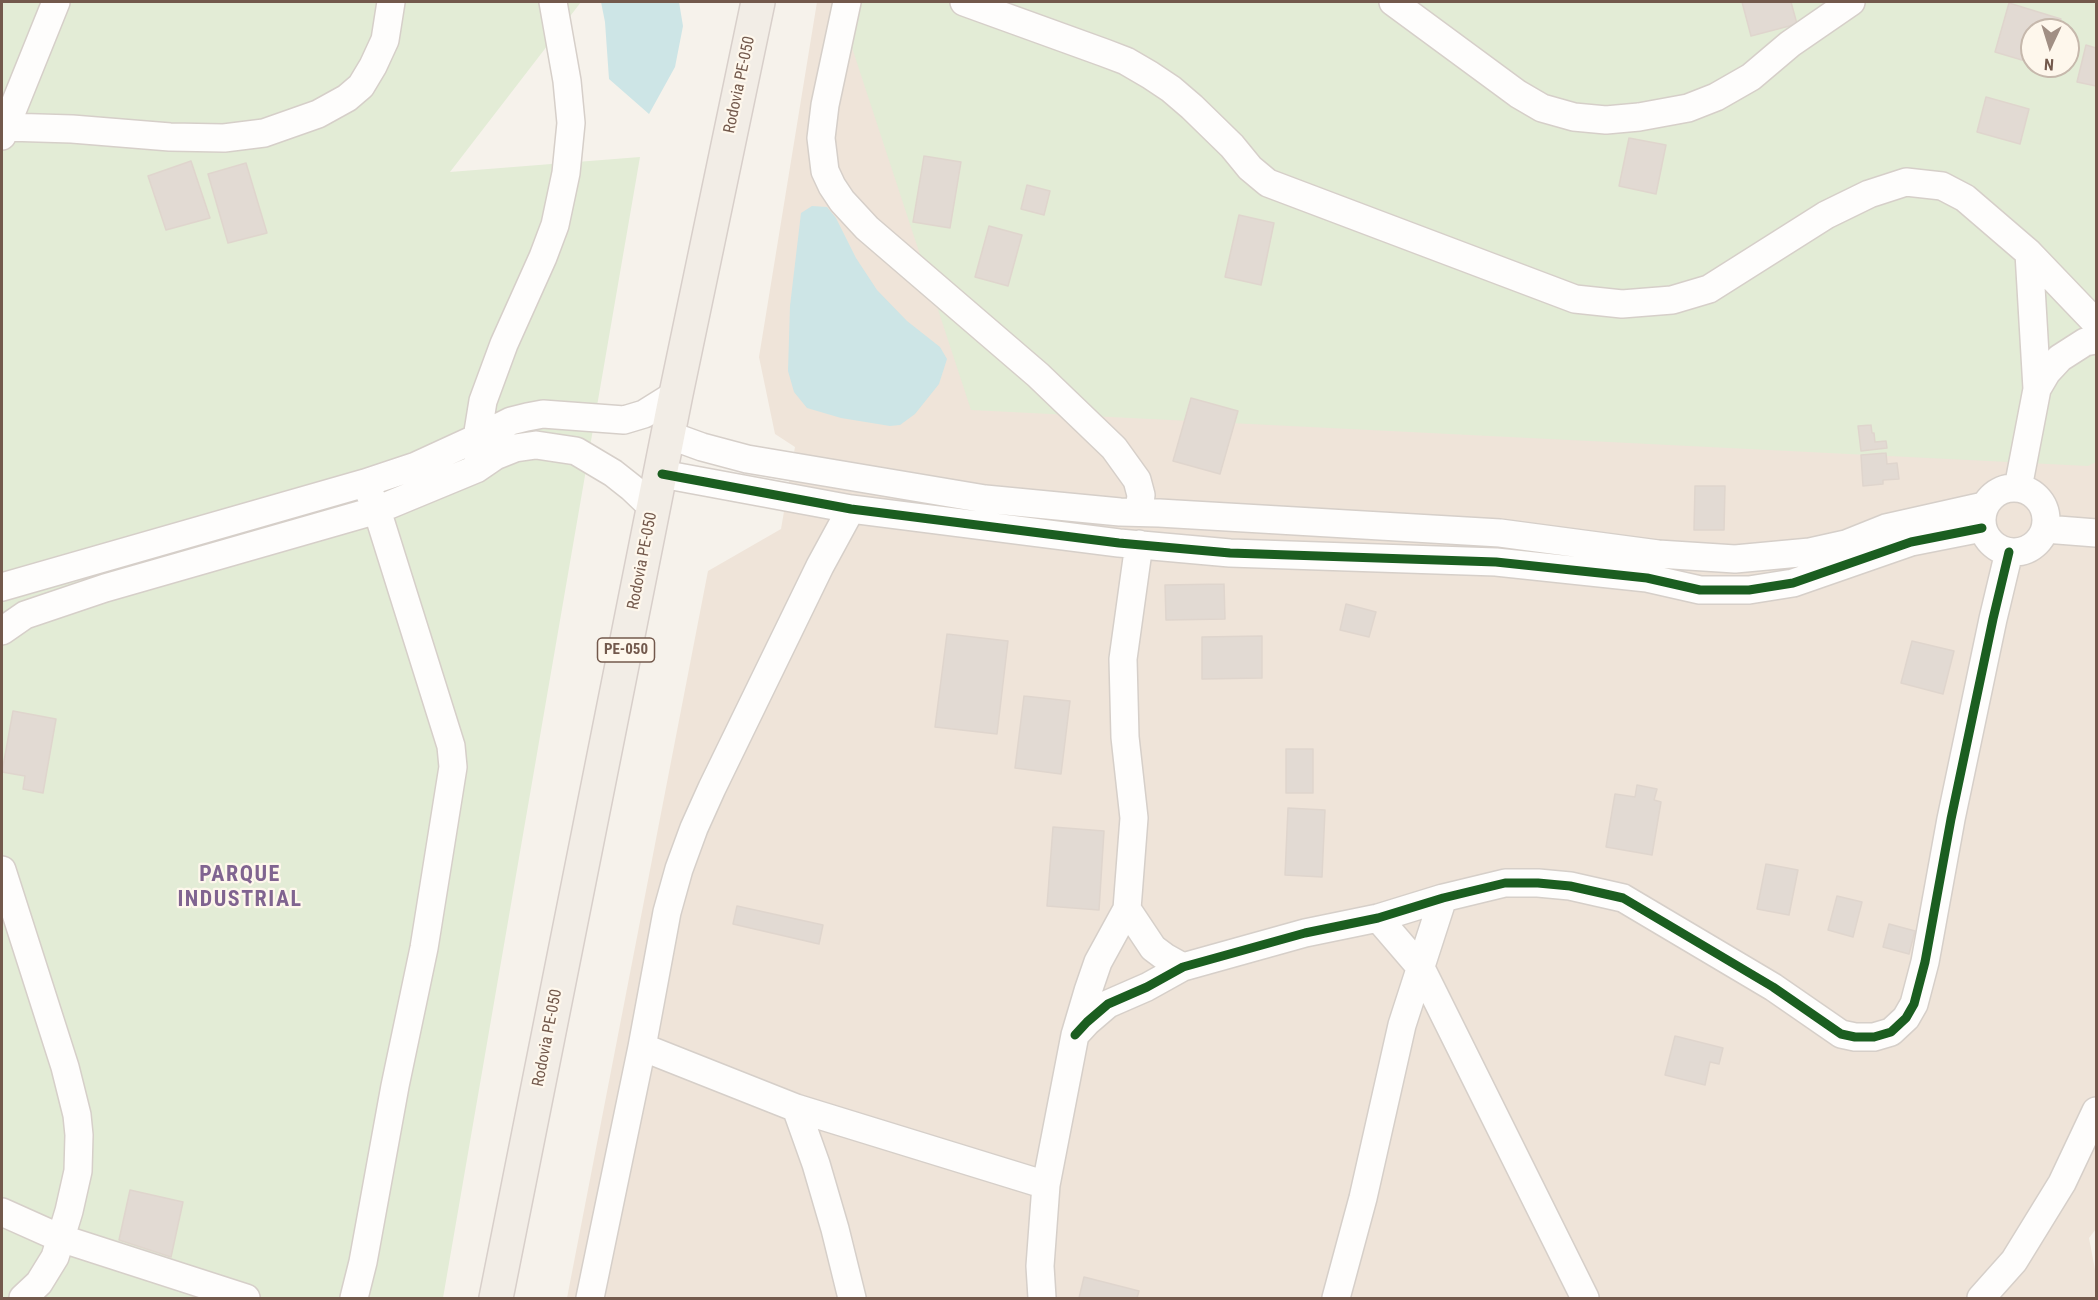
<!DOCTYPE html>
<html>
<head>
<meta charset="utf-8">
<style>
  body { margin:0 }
  #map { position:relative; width:2098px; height:1300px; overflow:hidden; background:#f6f2eb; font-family:"Roboto Condensed",sans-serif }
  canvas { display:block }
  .frame { position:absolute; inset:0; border:3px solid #73594c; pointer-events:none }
  .north { position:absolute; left:2020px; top:18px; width:60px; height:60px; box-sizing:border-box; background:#fef7ec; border:2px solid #c6b8ac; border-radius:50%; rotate:184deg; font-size:16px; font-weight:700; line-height:24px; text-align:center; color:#73594c }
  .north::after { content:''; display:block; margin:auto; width:21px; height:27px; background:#a18f84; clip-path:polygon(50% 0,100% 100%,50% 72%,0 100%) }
</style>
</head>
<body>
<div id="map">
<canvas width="2098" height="1300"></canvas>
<div class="frame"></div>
<div class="north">N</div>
</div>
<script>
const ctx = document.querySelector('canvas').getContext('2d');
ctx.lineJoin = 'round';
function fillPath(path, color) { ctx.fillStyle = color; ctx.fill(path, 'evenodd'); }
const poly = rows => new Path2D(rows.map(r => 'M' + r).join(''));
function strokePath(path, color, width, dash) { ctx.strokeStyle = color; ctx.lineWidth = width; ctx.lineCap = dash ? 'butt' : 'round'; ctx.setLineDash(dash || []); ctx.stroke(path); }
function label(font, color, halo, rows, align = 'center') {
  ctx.font = font + ' "Roboto Condensed",sans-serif'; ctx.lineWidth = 4.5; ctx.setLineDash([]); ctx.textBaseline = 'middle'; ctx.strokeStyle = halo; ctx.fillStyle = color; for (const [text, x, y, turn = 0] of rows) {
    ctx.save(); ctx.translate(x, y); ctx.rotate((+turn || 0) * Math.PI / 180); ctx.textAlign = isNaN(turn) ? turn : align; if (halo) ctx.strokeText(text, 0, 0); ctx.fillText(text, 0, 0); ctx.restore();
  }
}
const residential = poly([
  [817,2,2096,2,2096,1229,2089,1238,2096,1275,2096,1298,567,1298,708,571,781,529,795,447,775,434,759,357],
  [2032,30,2068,30,2068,66,2032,66]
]);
const green = poly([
  [2,2,581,2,450,172,640,157,443,1298,2,1298],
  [837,2,2096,2,2096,462,2088,466,971,410],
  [2032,30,2068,30,2068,66,2032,66]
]);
const water = poly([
  [601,2,679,2,683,26,675,67,649,114,609,79,605,22],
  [812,206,827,207,836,218,856,258,877,290,907,321,940,347,947,359,939,384,915,414,900,425,890,426,841,418,807,408,794,392,788,371,790,306,801,213]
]);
const building = poly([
  [1742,2,1791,2,1797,24,1751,36,1742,2],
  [2009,3,2061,19,2057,30,2032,30,2032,63,1995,52,2009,3],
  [2086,45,2096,48,2096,86,2077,82,2086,45],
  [1986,97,2029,109,2020,144,1977,132,1986,97],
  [1629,138,1666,145,1656,194,1619,186,1629,138],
  [924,156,961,162,950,228,913,222,924,156],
  [191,161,210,218,166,230,148,176,191,161],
  [246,163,267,233,228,243,208,174,246,163],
  [1027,185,1050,191,1044,215,1021,209,1027,185],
  [1239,215,1274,223,1261,285,1225,277,1239,215],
  [989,226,1022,235,1008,286,975,277,989,226],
  [1191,398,1238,411,1220,474,1173,461,1191,398],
  [1871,425,1872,433,1874,433,1875,442,1886,441,1887,448,1861,451,1858,426,1871,425],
  [1886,453,1887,464,1897,463,1899,479,1883,480,1883,484,1863,486,1861,455,1886,453],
  [1695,486,1725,486,1724,530,1694,530,1695,486],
  [1224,584,1225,619,1166,620,1165,585,1224,584],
  [1346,604,1376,612,1369,637,1340,630,1346,604],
  [947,634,1008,641,997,734,935,727,947,634],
  [1262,636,1262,678,1202,679,1202,637,1262,636],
  [1912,641,1954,651,1943,694,1901,683,1912,641],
  [1024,696,1070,701,1061,774,1015,768,1024,696],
  [13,711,56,719,43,793,23,789,25,776,2,772,13,711],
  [1286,749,1313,749,1313,793,1286,793,1286,749],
  [1637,785,1657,789,1654,800,1661,802,1652,855,1606,847,1615,794,1635,797,1637,785],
  [1288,808,1325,810,1322,877,1285,875,1288,808],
  [1053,827,1104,831,1099,910,1047,906,1053,827],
  [1766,864,1798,870,1789,915,1757,909,1766,864],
  [1837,896,1862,902,1853,937,1828,930,1837,896],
  [737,906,823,925,819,944,733,924,737,906],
  [1889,924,1915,931,1909,954,1883,947,1889,924],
  [1675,1036,1723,1048,1719,1064,1710,1062,1705,1085,1665,1075,1675,1036],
  [130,1190,183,1202,171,1257,119,1240,130,1190],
  [1084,1277,1139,1291,1137,1298,1079,1298,1084,1277]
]);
const minor = poly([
  [847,2,825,105,821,138,825,171,832,186,842,201,867,228,1038,375,1114,448,1137,480,1141,495,1139,512],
  [964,2,1105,53,1126,61,1150,75,1171,89,1192,107,1232,146,1250,168,1268,183,1575,299,1622,304,1672,300,1709,289,1826,215,1869,194,1906,182,1942,186,1965,198,2029,253,2096,323],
  [1393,2,1518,94,1542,108,1574,117,1606,120,1639,117,1688,108,1716,97,1751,77,1790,44,1851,2],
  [6,127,72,129,170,137,224,138,264,133,318,114,347,98,361,86,373,66,385,40,391,2],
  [2,136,56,2],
  [2037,389,2047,372,2060,358,2085,342,2096,340],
  [669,435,702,447,747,459,985,499,1120,512,1159,513,1500,533,1658,554,1735,559,1810,552,1846,544,1886,528,1984,506],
  [477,453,477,438,511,421,527,417,543,414,624,420,644,414,676,394],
  [662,474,851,509,1119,543,1230,553,1496,562,1647,578,1700,590,1749,590,1793,583,1911,542,1982,528],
  '1982 520a32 32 0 1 1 64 0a32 32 0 1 1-64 0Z',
  [2018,488,2037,389,2029,253],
  [2045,529,2096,533],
  [2,587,365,483,416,466,477,438,483,401,504,344,543,257,555,225,566,173,571,123,567,81,553,2],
  [2,631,25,615,105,588,377,510,476,469,495,456,515,448,536,445,576,451,613,473,632,488,654,509],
  [2,870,65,1067,77,1115,79,1135,78,1171,69,1211,55,1257,39,1283,23,1298],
  [1127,909,1153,948,1165,957,1183,967],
  [1378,918,1421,968,1585,1298],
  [1075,1035,1087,1022,1108,1004,1147,987,1183,967,1305,933,1378,918,1443,898,1505,883,1538,883,1570,886,1623,898,1773,987,1841,1034,1855,1037,1874,1037,1891,1032,1906,1018,1914,1004,1925,962,1951,819,1993,619,2009,552],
  [642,1047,796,1108,1046,1185],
  [796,1108,816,1164,835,1229,852,1298],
  [2,1212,60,1238,246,1298],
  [354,1298,363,1262,395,1086,424,948,453,767,451,746,377,510,365,483],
  [590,1298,642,1047,667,912,679,869,694,828,712,788,820,566,851,509],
  [1042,1298,1040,1266,1046,1185,1075,1035,1088,991,1098,962,1127,909,1134,818,1125,737,1123,659,1139,544],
  [1336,1298,1363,1198,1402,1025,1443,898],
  [1981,1298,2014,1261,2062,1183,2096,1111]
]);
const major = poly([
  [496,1298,676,394,758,2]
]);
const cycleway = poly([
  [662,474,851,509,1119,543,1230,553,1496,562,1647,578,1700,590,1749,590,1793,583,1911,542,1982,528],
  [1075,1035,1087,1022,1108,1004,1147,987,1183,967,1305,933,1378,918,1443,898,1505,883,1538,883,1570,886,1623,898,1773,987,1841,1034,1855,1037,1874,1037,1891,1032,1906,1018,1914,1004,1925,962,1951,819,1993,619,2009,552]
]);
const shields = [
  [626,650,57]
];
const shieldNames = [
  ["PE-050",626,650]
];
const streetNames = [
  ["Rodovia PE-050",740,85,-78],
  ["Rodovia PE-050",643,561,-79],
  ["Rodovia PE-050",548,1038,-79]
];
const districtNames = [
  ["PARQUE",240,875],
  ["INDUSTRIAL",240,900]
];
fillPath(residential, '#efe4d9');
fillPath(green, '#e3ecd6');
fillPath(water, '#cde5e6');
fillPath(building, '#e2dad3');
strokePath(building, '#dfd5cd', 1.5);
strokePath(minor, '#d6cfc9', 30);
strokePath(major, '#d8cfca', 36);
strokePath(minor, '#fefdfc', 27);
strokePath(major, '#f2ede6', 33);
strokePath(cycleway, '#1b5e20', 9);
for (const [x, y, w] of shields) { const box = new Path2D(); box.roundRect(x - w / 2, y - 12, w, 24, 4.5); ctx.fillStyle = '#fef7ec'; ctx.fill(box); strokePath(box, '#73594c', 1.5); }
label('bold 15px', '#73594c', null, shieldNames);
label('16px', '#73594c', '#fef7ec', streetNames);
ctx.letterSpacing = '1.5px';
label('bold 22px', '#806490', '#fef7ec', districtNames);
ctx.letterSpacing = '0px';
</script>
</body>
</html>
